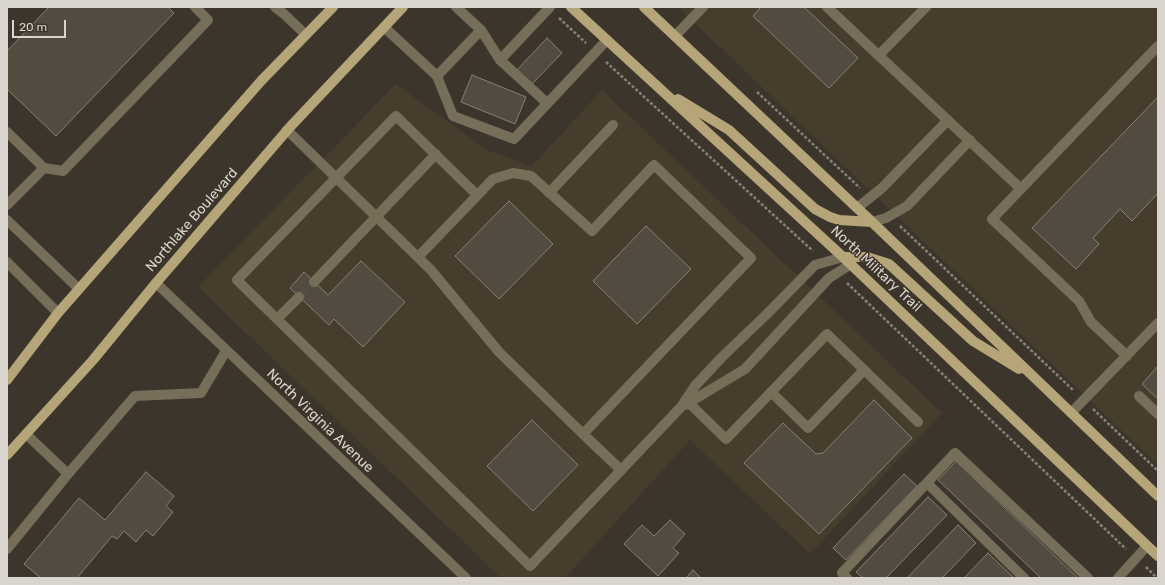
<!DOCTYPE html>
<html>
<head>
<meta charset="utf-8">
<style>
  body { margin:0 }
  #map { position:relative; width:1165px; height:585px; overflow:hidden; background:#3c352b; font-family:Rubik,sans-serif }
  canvas { display:block }
  .frame { position:absolute; inset:0; border:8px solid #d9d5ce; pointer-events:none }
  .scale { position:absolute; left:12px; top:20px; width:54px; height:18px; box-sizing:border-box; border:2px solid #d9d5ce; border-top:0; padding-left:5px; font-size:12px; line-height:14px; white-space:nowrap; color:#d9d5ce; -webkit-text-stroke:3px #3c352b; paint-order:stroke }
</style>
</head>
<body>
<div id="map">
<canvas width="1165" height="585"></canvas>
<div class="frame"></div>
<div class="scale">20 m</div>
</div>
<script>
const ctx = document.querySelector('canvas').getContext('2d');
ctx.lineJoin = 'round';
function fillPath(path, color) { ctx.fillStyle = color; ctx.fill(path, 'evenodd'); }
const poly = rows => new Path2D(rows.map(r => 'M' + r).join(''));
function strokePath(path, color, width, dash) { ctx.strokeStyle = color; ctx.lineWidth = width; ctx.lineCap = dash ? 'butt' : 'round'; ctx.setLineDash(dash || []); ctx.stroke(path); }
function label(font, color, halo, rows, align = 'center') {
  ctx.font = font + ' Rubik,sans-serif'; ctx.lineWidth = 3; ctx.setLineDash([]); ctx.textBaseline = 'middle'; ctx.strokeStyle = halo; ctx.fillStyle = color; for (const [text, x, y, turn = 0] of rows) {
    ctx.save(); ctx.translate(x, y); ctx.rotate((+turn || 0) * Math.PI / 180); ctx.textAlign = isNaN(turn) ? turn : align; if (halo) ctx.strokeText(text, 0, 0); ctx.fillText(text, 0, 0); ctx.restore();
  }
}
const built = poly([
  [678,7,1158,7,1158,465,1104,414],
  [396,84,487,150,532,166,602,90,942,413,810,554,690,440,565,578,501,578,198,287]
]);
const building = poly([
  [49,7,168,7,174,13,56,136,7,89,7,51,49,7],
  [761,7,804,7,858,58,829,88,753,16,761,7],
  [547,38,562,53,531,85,516,71,547,38],
  [472,75,526,97,515,124,461,102,472,75],
  [1158,97,1158,193,1132,221,1120,209,1093,238,1099,244,1076,269,1032,228,1158,97],
  [509,201,553,244,499,299,455,256,509,201],
  [646,226,691,269,637,324,593,281,646,226],
  [361,261,405,302,363,347,334,319,329,325,290,288,304,272,328,295,361,261],
  [1158,366,1158,399,1142,384,1158,366],
  [874,400,912,438,819,534,744,463,783,423,816,454,823,453,874,400],
  [532,420,578,465,533,511,487,466,532,420],
  [956,461,1078,578,1041,578,938,480,956,461],
  [146,472,174,496,166,506,173,512,153,536,146,530,136,542,124,531,117,539,112,536,77,578,41,578,24,564,79,498,105,520,146,472],
  [904,474,917,486,846,560,833,548,904,474],
  [928,497,947,515,886,578,863,578,856,572,928,497],
  [670,520,685,534,673,548,679,553,658,576,624,544,642,525,654,536,670,520],
  [958,525,976,543,942,578,907,578,958,525],
  [988,553,1014,578,964,578,988,553],
  [693,570,701,578,686,578,693,570]
]);
const minorTunnel = poly([
  [299,297,314,282]
]);
const path = poly([
  [559,18,586,43],
  [606,62,813,251],
  [757,92,860,188],
  [900,226,1073,390],
  [847,283,1126,549],
  [1093,409,1158,471],
  [1146,567,1157,578]
]);
const minor = poly([
  [275,7,284,14,305,34],
  [827,7,1021,189],
  [384,27,437,76,481,30,456,7],
  [481,30,500,60],
  [675,36,703,7],
  [879,55,926,7],
  [437,76,453,116,514,139,607,40],
  [547,103,500,60,550,7],
  [287,130,430,269,499,352,583,434,751,258,654,165,592,231,531,176,513,173,493,179,418,257],
  [7,132,44,168,63,171,208,20,195,7],
  [549,193,613,125],
  [477,195,396,116,237,280,530,566,681,407,695,386,721,358,768,313,815,265,843,257],
  [7,205,44,168],
  [857,208,882,188,948,120],
  [7,220,79,289],
  [872,222,886,218,907,206,970,140],
  [7,262,58,313],
  [314,282,436,154],
  [156,283,466,578],
  [277,319,299,297],
  [1127,356,1091,322,1079,301,992,219,1158,46],
  [771,392,808,428,864,370],
  [1139,396,1158,414],
  [689,403,726,439,827,334,918,422],
  [685,405,745,369,829,278,851,264],
  [1071,413,1158,323],
  [26,434,68,474,135,396,201,393,226,351],
  [583,434,621,470],
  [927,483,1024,578],
  [7,549,68,474],
  [847,578,842,573,955,453,1088,578],
  [1118,578,1147,546]
]);
const major = poly([
  [571,7,843,257,1158,556],
  [644,7,872,222,1158,496],
  [678,99,729,130,815,209,830,217,839,220,872,222],
  [843,257,867,257,889,264,973,341,1019,369],
  [7,380,58,313,261,81,333,7],
  [7,455,93,360,156,283,290,127,403,7]
]);
const streetNames = [
  ["Northlake Boulevard",192,220,-49],
  ["North Military Trail",876,269,43],
  ["North Virginia Avenue",320,421,44]
];
fillPath(built, '#473d2d');
fillPath(building, '#524c40');
strokePath(building, '#878074', 1);
strokePath(minorTunnel, '#544d43', 10, [10, 5]);
strokePath(path, '#888279', 2.5, [3, 2]);
strokePath(minor, '#766e59', 10);
strokePath(major, '#b5a578', 10);
label('14px', '#d9d5ce', '#3c352b', streetNames);
</script>
</body>
</html>
